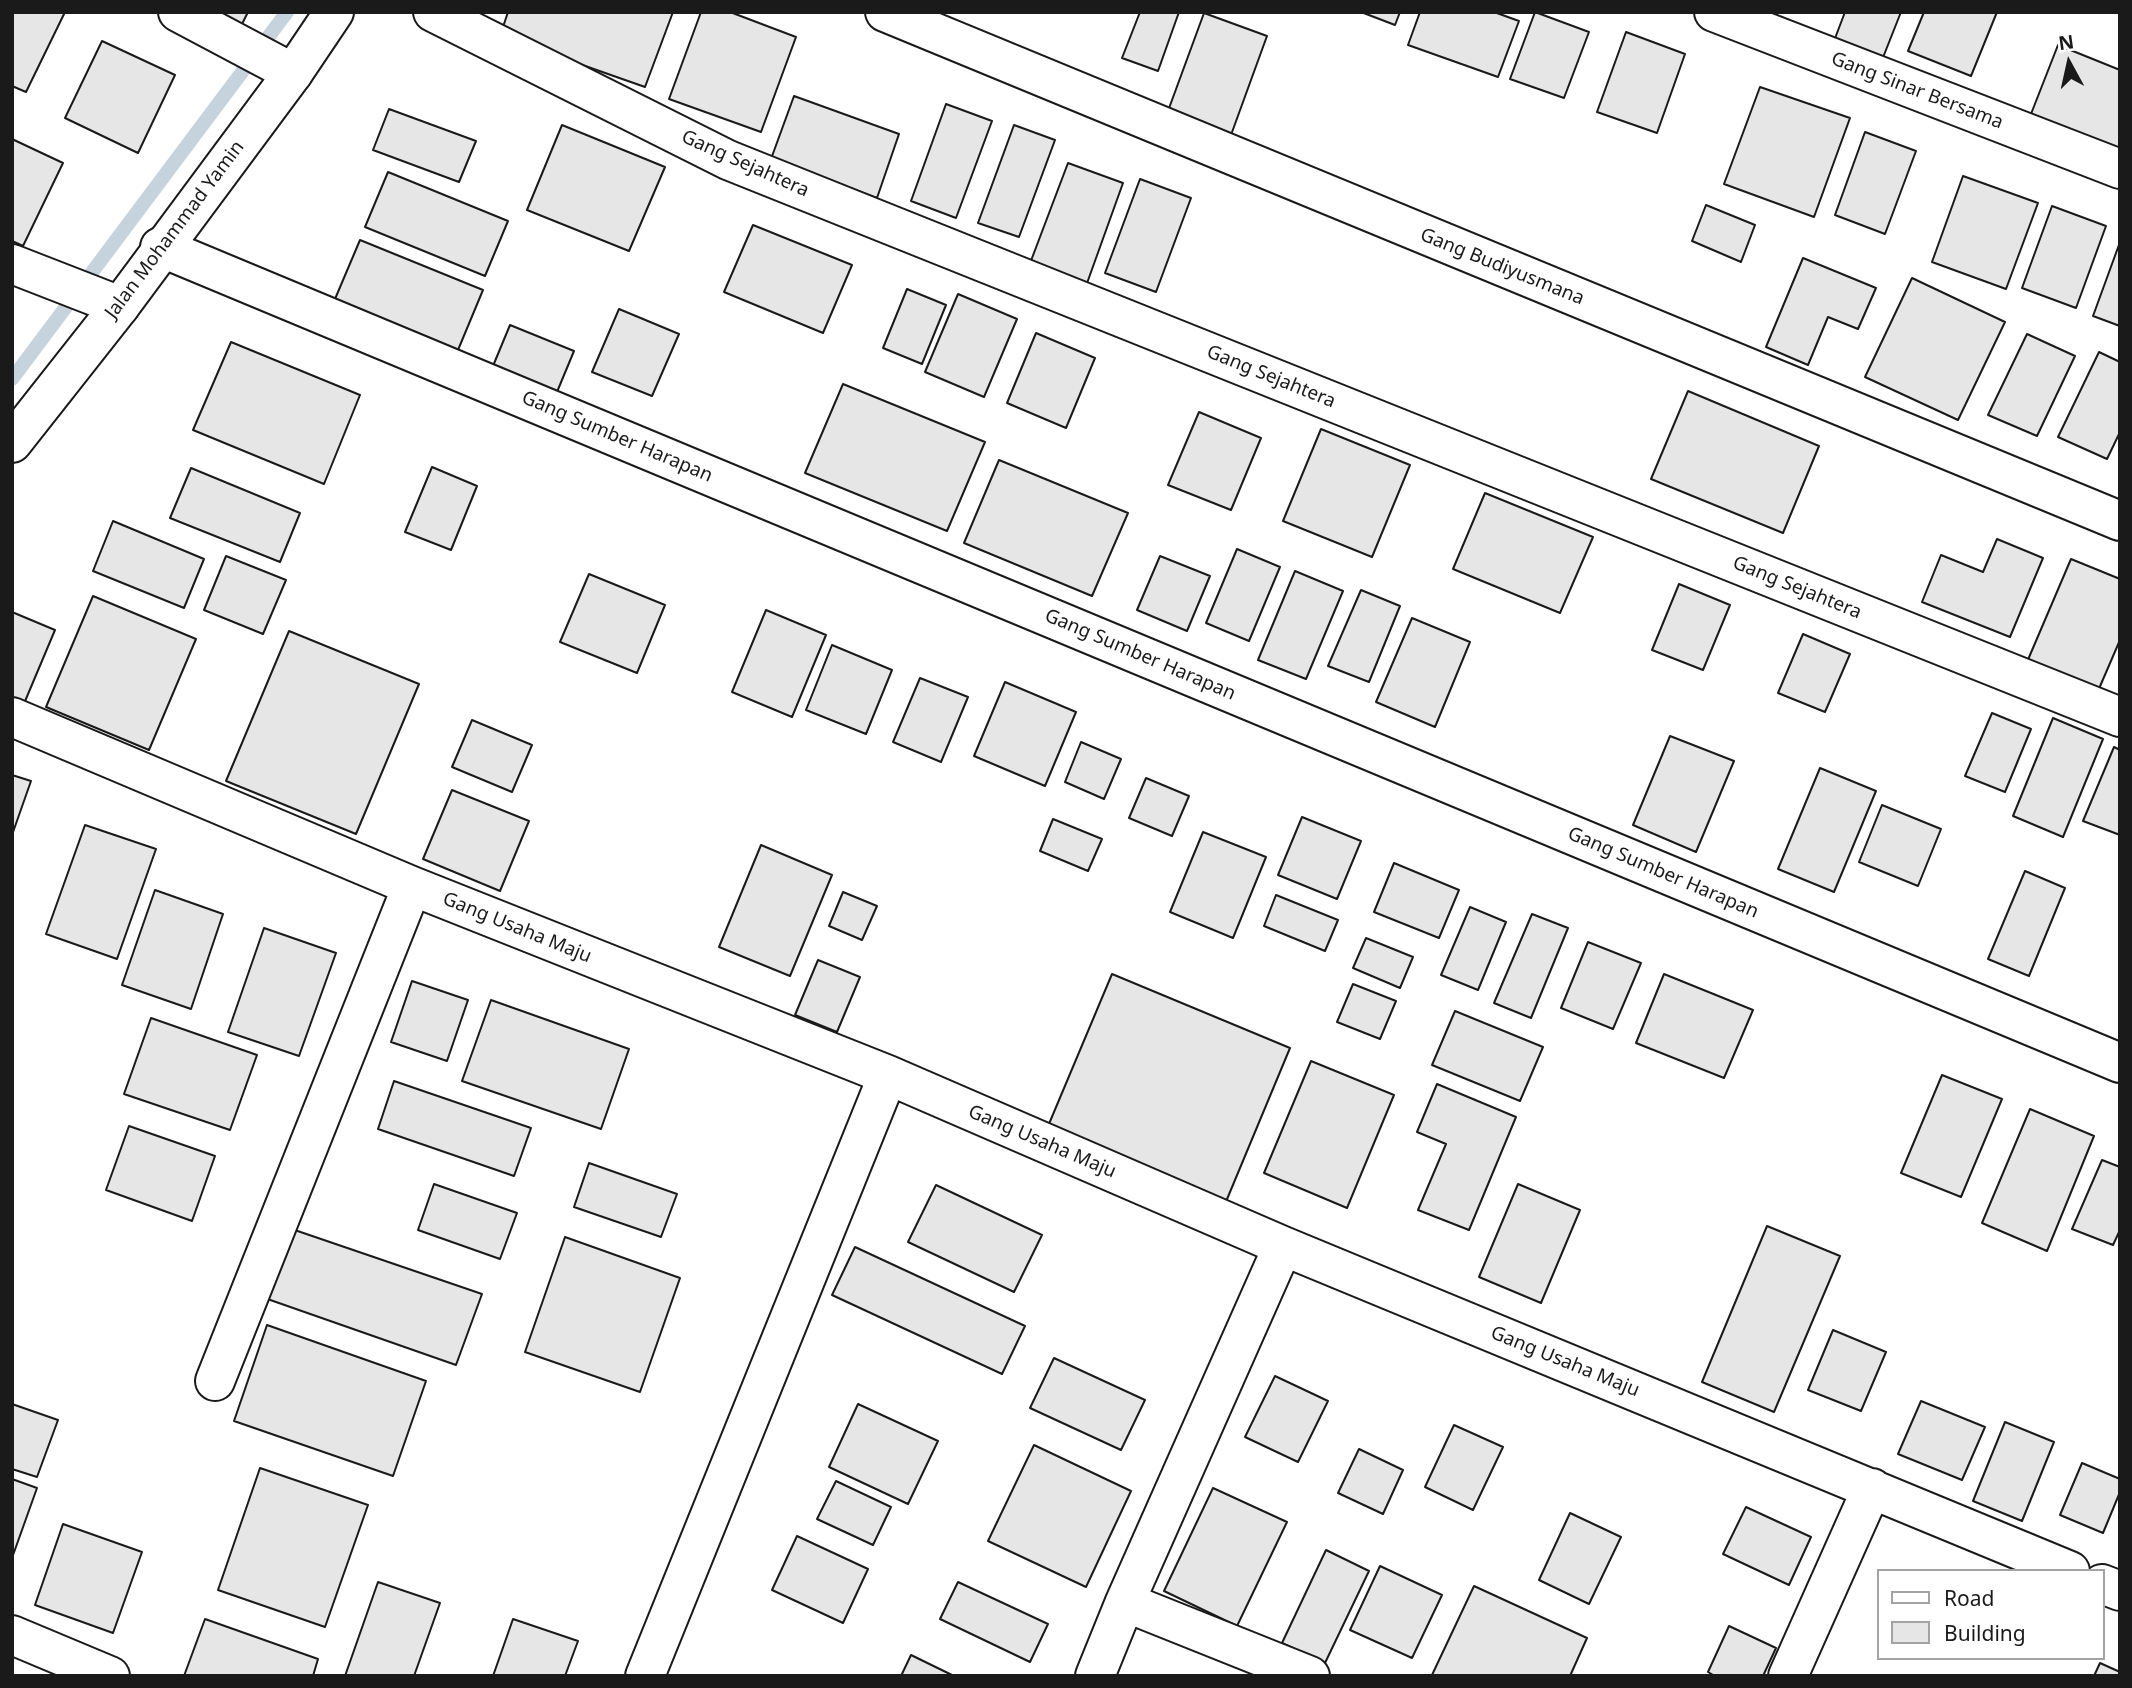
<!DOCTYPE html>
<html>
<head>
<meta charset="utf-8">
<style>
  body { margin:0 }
  #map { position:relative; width:2132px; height:1688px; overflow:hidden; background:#fff; font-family:"Noto Sans",sans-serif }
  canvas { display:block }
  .frame { position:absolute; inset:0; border:14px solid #1a1a1a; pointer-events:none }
  .legend { position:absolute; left:1877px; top:1569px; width:228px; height:91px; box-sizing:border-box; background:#fff; border:2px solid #a3a3a3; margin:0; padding:9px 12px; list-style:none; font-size:21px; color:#1a1a1a }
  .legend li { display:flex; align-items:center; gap:14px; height:35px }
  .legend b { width:35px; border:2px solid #a3a3a3 }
  .north { position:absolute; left:2034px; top:28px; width:70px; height:70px; -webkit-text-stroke:5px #fff; paint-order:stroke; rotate:352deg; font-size:19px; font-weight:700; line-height:28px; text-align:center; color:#1a1a1a }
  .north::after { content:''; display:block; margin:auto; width:24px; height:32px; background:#1a1a1a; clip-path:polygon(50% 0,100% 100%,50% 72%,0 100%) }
</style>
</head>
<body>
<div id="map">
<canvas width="2132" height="1688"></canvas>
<div class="frame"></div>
<ul class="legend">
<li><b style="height:9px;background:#fff"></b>Road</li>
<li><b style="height:19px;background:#e6e6e6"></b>Building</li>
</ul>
<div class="north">N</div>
</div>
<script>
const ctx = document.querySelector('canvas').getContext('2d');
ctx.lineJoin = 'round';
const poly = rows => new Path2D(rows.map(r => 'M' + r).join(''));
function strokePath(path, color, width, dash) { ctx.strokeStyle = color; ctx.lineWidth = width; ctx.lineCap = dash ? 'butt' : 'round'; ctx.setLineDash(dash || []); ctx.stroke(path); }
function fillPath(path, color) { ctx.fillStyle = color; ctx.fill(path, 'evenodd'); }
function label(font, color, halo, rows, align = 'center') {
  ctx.font = font + ' "Noto Sans",sans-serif'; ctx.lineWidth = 5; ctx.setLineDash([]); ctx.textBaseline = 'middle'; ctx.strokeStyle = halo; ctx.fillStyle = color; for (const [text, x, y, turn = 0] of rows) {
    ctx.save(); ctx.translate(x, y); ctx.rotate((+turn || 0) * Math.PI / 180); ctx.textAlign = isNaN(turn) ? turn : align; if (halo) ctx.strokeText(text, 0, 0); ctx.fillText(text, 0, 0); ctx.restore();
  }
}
const stream = poly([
  [12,379,287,12]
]);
const building = poly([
  [12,12,65,12,26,92,12,86,12,12],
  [219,12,248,12,242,24,219,12],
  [508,12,673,12,645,87,500,36,508,12],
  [701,12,730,12,796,37,761,132,669,99,701,12],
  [1140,12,1179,12,1158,71,1122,58,1140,12],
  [1361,12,1400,12,1395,25,1361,12],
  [1420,12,1494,12,1519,21,1498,77,1408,45,1420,12],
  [1535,12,1589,32,1564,98,1510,79,1535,12],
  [1845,12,1901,12,1882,60,1834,41,1845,12],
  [1924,12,1997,12,1971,76,1908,51,1924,12],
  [1204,13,1267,36,1231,135,1168,111,1204,13],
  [1626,32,1685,54,1657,133,1597,112,1626,32],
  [102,41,175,75,138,153,65,118,102,41],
  [2058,45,2120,70,2120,150,2031,114,2058,45],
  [1760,87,1850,118,1814,217,1724,184,1760,87],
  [794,96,899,134,877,198,771,159,794,96],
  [946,104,992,121,956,218,911,201,946,104],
  [389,109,476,141,459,182,373,150,389,109],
  [562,125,665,167,629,251,527,210,562,125],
  [1014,125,1055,140,1019,237,978,223,1014,125],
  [1865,132,1916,151,1885,234,1835,215,1865,132],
  [12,139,63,163,23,246,12,241,12,139],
  [1068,163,1123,183,1086,286,1029,266,1068,163],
  [388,172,508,221,485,276,365,227,388,172],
  [1963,176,2038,203,2006,289,1932,262,1963,176],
  [1140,179,1191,198,1156,292,1105,273,1140,179],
  [1706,205,1755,225,1741,262,1692,241,1706,205],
  [2052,206,2106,226,2076,308,2022,288,2052,206],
  [753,225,852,265,823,333,724,292,753,225],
  [360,240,483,290,458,350,335,299,360,240],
  [2120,242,2120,326,2093,316,2120,242],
  [1803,258,1876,288,1858,329,1828,317,1808,365,1766,347,1803,258],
  [1912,278,2005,322,1958,420,1865,377,1912,278],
  [907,289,946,305,922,364,883,348,907,289],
  [958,294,1017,319,984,397,925,372,958,294],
  [619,309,679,334,652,396,592,372,619,309],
  [510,325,574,351,552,404,488,378,510,325],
  [1036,333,1095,358,1066,428,1007,403,1036,333],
  [2027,334,2075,356,2037,436,1988,415,2027,334],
  [231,342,360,395,324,484,193,430,231,342],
  [2099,352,2120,362,2120,432,2107,459,2058,437,2099,352],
  [843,384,985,442,947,531,805,473,843,384],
  [1688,391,1819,446,1783,533,1651,479,1688,391],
  [1199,412,1261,438,1231,510,1168,485,1199,412],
  [1321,429,1410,465,1372,557,1283,521,1321,429],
  [999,460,1128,513,1092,596,964,543,999,460],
  [432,467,477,486,451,550,405,532,432,467],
  [191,468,300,513,280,562,170,518,191,468],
  [1485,493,1593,537,1560,613,1453,569,1485,493],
  [113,521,204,559,184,608,93,571,113,521],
  [1997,539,2043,558,2010,637,1922,602,1941,555,1983,572,1997,539],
  [1237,549,1280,567,1249,641,1206,623,1237,549],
  [226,556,286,580,263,634,204,610,226,556],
  [1160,556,1210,576,1187,631,1137,610,1160,556],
  [2071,559,2120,579,2120,640,2098,691,2027,662,2071,559],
  [1295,571,1343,591,1306,679,1258,660,1295,571],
  [589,574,665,605,637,673,560,642,589,574],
  [1679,584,1730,605,1703,670,1652,650,1679,584],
  [1361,590,1400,606,1369,682,1328,666,1361,590],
  [93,596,196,639,149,750,46,707,93,596],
  [766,610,826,635,792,717,732,692,766,610],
  [12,612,55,630,23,706,12,702,12,612],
  [1412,618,1470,642,1435,727,1376,702,1412,618],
  [289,631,419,684,356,834,226,781,289,631],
  [1803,634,1850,654,1825,712,1778,693,1803,634],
  [832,645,892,670,866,734,806,710,832,645],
  [920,678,968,697,941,762,893,742,920,678],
  [1005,682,1076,712,1045,786,974,756,1005,682],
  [1992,713,2031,729,2005,792,1965,776,1992,713],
  [2053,718,2103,739,2063,837,2013,816,2053,718],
  [472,720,532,745,512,792,452,767,472,720],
  [1670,736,1734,761,1696,852,1633,825,1670,736],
  [1081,742,1121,759,1104,799,1065,782,1081,742],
  [2114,747,2120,750,2120,835,2083,821,2114,747],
  [1820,768,1876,791,1834,892,1778,869,1820,768],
  [12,775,31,781,12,835,12,775],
  [1146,778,1189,796,1172,836,1129,818,1146,778],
  [452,790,529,821,500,891,423,859,452,790],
  [1882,805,1941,829,1918,886,1859,862,1882,805],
  [1302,817,1361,841,1337,899,1278,875,1302,817],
  [1053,819,1102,839,1088,871,1040,851,1053,819],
  [85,825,156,849,117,959,46,934,85,825],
  [1203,832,1266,857,1233,938,1170,912,1203,832],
  [761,845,832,875,790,976,719,947,761,845],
  [1394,863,1459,890,1439,938,1374,912,1394,863],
  [2025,871,2065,888,2029,976,1988,959,2025,871],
  [155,890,223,914,191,1009,122,985,155,890],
  [843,892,877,906,862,940,829,926,843,892],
  [1276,895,1338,920,1325,951,1264,926,1276,895],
  [1470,907,1506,922,1478,990,1441,975,1470,907],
  [1532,914,1568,928,1531,1018,1494,1003,1532,914],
  [264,928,336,953,299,1056,228,1032,264,928],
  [1366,938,1413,957,1400,988,1353,968,1366,938],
  [1588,942,1641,963,1613,1029,1561,1008,1588,942],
  [818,960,860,977,837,1032,795,1015,818,960],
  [1112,974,1290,1048,1225,1204,1046,1131,1112,974],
  [1664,974,1753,1010,1724,1078,1636,1043,1664,974],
  [412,981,468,1000,447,1061,391,1042,412,981],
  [1353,984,1396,1001,1380,1039,1337,1022,1353,984],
  [491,1000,629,1049,601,1129,462,1081,491,1000],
  [1455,1011,1543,1047,1520,1101,1432,1065,1455,1011],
  [151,1018,257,1055,230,1130,124,1094,151,1018],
  [1311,1061,1394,1095,1347,1208,1264,1173,1311,1061],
  [1942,1075,2002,1099,1961,1197,1901,1173,1942,1075],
  [394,1081,531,1128,514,1176,378,1129,394,1081],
  [1437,1084,1516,1117,1469,1230,1418,1210,1446,1144,1417,1132,1437,1084],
  [2030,1109,2094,1136,2047,1251,1982,1223,2030,1109],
  [129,1126,215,1156,192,1221,106,1190,129,1126],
  [2102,1160,2120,1167,2120,1230,2113,1245,2072,1229,2102,1160],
  [589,1163,677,1194,661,1237,574,1207,589,1163],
  [434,1184,517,1213,500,1259,418,1230,434,1184],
  [1518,1184,1580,1210,1541,1303,1479,1277,1518,1184],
  [936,1185,1042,1235,1014,1292,908,1242,936,1185],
  [280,1225,482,1294,456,1365,256,1295,280,1225],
  [1767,1226,1840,1256,1774,1412,1702,1382,1767,1226],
  [565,1237,680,1278,640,1392,525,1352,565,1237],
  [855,1247,1025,1326,1002,1374,832,1295,855,1247],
  [267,1325,426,1381,393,1476,234,1421,267,1325],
  [1833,1330,1886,1352,1861,1411,1808,1390,1833,1330],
  [1054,1358,1145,1400,1121,1450,1030,1408,1054,1358],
  [1275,1376,1328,1401,1298,1462,1245,1437,1275,1376],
  [1921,1401,1985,1427,1962,1480,1898,1454,1921,1401],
  [12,1404,58,1420,37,1477,12,1469,12,1404],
  [858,1404,938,1441,908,1504,829,1467,858,1404],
  [2005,1422,2054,1442,2022,1521,1973,1501,2005,1422],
  [1454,1425,1503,1447,1473,1510,1425,1487,1454,1425],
  [1034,1445,1131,1491,1086,1587,988,1541,1034,1445],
  [1359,1449,1403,1470,1383,1514,1338,1493,1359,1449],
  [2082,1463,2120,1479,2120,1492,2103,1533,2060,1515,2082,1463],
  [260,1468,368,1505,325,1627,218,1590,260,1468],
  [12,1479,37,1488,12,1558,12,1479],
  [836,1481,891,1507,873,1545,817,1519,836,1481],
  [1213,1488,1287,1522,1237,1626,1164,1591,1213,1488],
  [1746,1507,1811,1537,1789,1585,1723,1554,1746,1507],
  [1570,1513,1621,1537,1589,1604,1539,1580,1570,1513],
  [63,1524,142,1552,113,1633,35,1605,63,1524],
  [797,1536,868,1569,843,1623,772,1590,797,1536],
  [1326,1550,1369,1571,1325,1663,1282,1643,1326,1550],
  [1380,1566,1442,1595,1412,1658,1350,1630,1380,1566],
  [378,1582,440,1603,414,1676,345,1676,378,1582],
  [958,1582,1048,1624,1030,1662,940,1619,958,1582],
  [1474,1586,1587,1638,1570,1676,1432,1675,1474,1586],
  [205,1619,318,1659,313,1676,184,1676,205,1619],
  [513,1619,578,1641,565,1676,493,1676,513,1619],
  [1729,1626,1776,1648,1763,1676,1715,1676,1708,1672,1729,1626],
  [911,1655,954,1676,901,1676,911,1655],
  [2100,1663,2120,1672,2120,1676,2094,1676,2100,1663]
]);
const minor = poly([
  [178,12,293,73],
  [433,12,728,160,2120,717],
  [885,12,2120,521],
  [1714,12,2120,169],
  [160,247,2120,1063],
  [12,264,120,306],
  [12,717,412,886,888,1075,1283,1246,2070,1571],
  [215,1381,412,886],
  [2102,1584,2120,1591],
  [1125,1602,1310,1676],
  [12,1635,110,1676],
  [645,1676,888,1075],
  [1095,1676,1125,1602,1283,1246],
  [1788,1676,1872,1488]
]);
const tertiary = poly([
  [12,443,120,306,293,73,334,12]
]);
const streetNames = [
  ["Gang Sinar Bersama",1917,91,21],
  ["Gang Sejahtera",745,164,24],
  ["Jalan Mohammad Yamin",175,230,-53],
  ["Gang Budiyusmana",1502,267,22],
  ["Gang Sejahtera",1271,377,22],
  ["Gang Sumber Harapan",617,437,23],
  ["Gang Sejahtera",1797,588,22],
  ["Gang Sumber Harapan",1140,655,23],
  ["Gang Sumber Harapan",1663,873,23],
  ["Gang Usaha Maju",517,928,22],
  ["Gang Usaha Maju",1042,1142,23],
  ["Gang Usaha Maju",1565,1362,22]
];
strokePath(stream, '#c6d2dc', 14);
fillPath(building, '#e6e6e6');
strokePath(building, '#1a1a1a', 2);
strokePath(minor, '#1a1a1a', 42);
strokePath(tertiary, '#1a1a1a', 42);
strokePath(minor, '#fff', 38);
strokePath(tertiary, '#fff', 38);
label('19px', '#1a1a1a', '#fff', streetNames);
</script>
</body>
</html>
